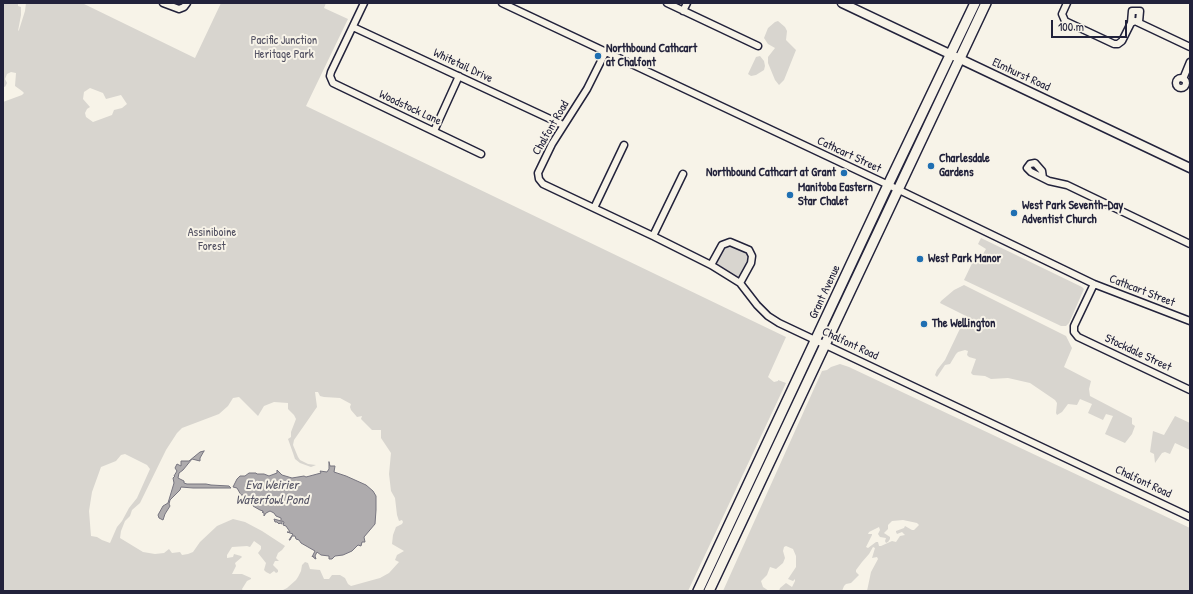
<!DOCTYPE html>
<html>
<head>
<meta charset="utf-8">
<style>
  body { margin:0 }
  #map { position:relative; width:1193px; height:594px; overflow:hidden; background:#f7f3e8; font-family:"Patrick Hand",sans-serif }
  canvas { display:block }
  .frame { position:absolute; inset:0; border:4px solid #22223b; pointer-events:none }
  .scale { position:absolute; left:1051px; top:20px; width:76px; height:18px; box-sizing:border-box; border:2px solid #22223b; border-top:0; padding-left:5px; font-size:12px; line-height:14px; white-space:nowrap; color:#22223b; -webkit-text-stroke:3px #f7f3e8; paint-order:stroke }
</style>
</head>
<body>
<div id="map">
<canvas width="1193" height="594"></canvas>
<div class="frame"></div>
<div class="scale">100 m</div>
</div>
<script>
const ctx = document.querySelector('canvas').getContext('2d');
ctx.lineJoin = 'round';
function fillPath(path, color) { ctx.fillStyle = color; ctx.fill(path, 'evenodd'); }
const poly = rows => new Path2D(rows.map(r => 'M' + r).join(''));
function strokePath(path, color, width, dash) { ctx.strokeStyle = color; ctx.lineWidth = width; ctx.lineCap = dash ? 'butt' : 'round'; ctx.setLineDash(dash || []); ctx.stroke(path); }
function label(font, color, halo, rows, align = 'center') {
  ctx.font = font + ' "Patrick Hand",sans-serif'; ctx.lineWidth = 4; ctx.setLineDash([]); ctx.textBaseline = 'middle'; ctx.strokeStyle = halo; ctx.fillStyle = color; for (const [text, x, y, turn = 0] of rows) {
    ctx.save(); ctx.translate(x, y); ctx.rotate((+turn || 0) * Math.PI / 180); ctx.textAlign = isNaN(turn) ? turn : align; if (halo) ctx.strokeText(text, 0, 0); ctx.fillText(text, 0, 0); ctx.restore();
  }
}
const green = poly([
  [3,3,18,3,18,6,21,7,21,15,18,31,19,30,25,11,26,3,82,3,195,58,221,3,326,3,324,8,348,19,306,106,786,337,768,377,774,382,778,381,778,380,786,383,688,591,281,591,287,588,296,580,298,577,301,571,302,565,305,562,308,563,310,569,320,570,324,579,329,579,332,575,340,575,345,578,348,584,351,586,380,578,389,573,399,562,395,560,397,555,404,551,392,544,393,535,396,527,402,524,403,522,402,520,399,521,397,515,395,498,391,491,389,474,391,453,381,438,381,430,372,430,361,419,362,416,357,417,351,410,350,407,351,404,340,398,324,397,320,396,318,392,315,392,317,407,294,440,293,445,298,457,300,460,308,464,316,465,311,467,300,463,295,459,293,453,288,439,291,437,291,432,296,419,294,415,288,409,288,403,274,402,264,406,258,416,239,397,233,398,228,406,219,414,182,428,177,433,166,450,140,503,132,510,130,516,125,521,121,531,120,538,143,552,155,554,164,553,169,549,172,553,180,552,182,555,188,554,193,552,200,542,217,526,233,519,245,522,262,531,285,546,282,550,278,553,276,558,279,561,275,561,273,565,278,570,278,572,276,573,274,571,270,574,266,572,264,570,266,563,258,553,261,549,261,546,254,541,250,547,247,546,232,547,227,555,227,558,233,557,234,554,241,556,242,557,235,563,236,566,232,574,242,574,251,578,251,579,247,581,242,589,243,591,3,591,3,102,22,95,24,93,22,91,15,86,16,73,11,72,7,74,5,79,7,83,5,87,3,86],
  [90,88,103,93,106,99,121,95,127,104,122,108,114,110,112,115,93,122,86,117,85,113,87,109,90,107,83,99,84,92],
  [125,454,147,465,150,469,137,498,129,508,122,521,117,527,110,543,102,540,97,537,91,536,89,511,92,492,101,467,116,461,121,455],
  [778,21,785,27,787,31,786,40,796,50,784,80,779,85,775,80,768,63,768,57,775,48,768,44,764,38,768,28,775,22],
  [760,56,764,61,765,66,764,70,756,75,751,76,748,74,756,57],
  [981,238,1082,287,1084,289,1069,323,1066,326,1061,326,964,280,977,253,982,256,986,249,978,244],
  [730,243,746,251,749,255,750,259,742,276,738,277,719,268,716,263,717,256,722,247],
  [964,285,1066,336,1072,348,1064,367,1091,381,1089,389,1090,396,1132,418,1132,424,1135,426,1132,434,1125,443,1105,434,1113,416,1106,414,1103,420,1088,413,1092,404,1080,399,1077,405,1068,404,1062,412,1057,415,1056,413,1057,403,1055,400,1030,383,1008,378,991,379,985,376,973,375,971,373,976,359,969,357,967,355,968,351,965,350,958,352,956,354,950,364,945,365,937,377,935,375,937,370,945,360,966,316,940,303,941,301,954,290],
  [840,364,849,367,1190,528,1190,591,867,591,871,572,878,559,877,557,872,558,875,548,873,547,869,554,862,562,856,570,856,572,859,575,851,583,846,584,844,586,842,591,779,591,780,588,786,583,792,587,795,581,795,579,793,581,788,579,796,567,796,556,793,549,786,546,784,547,783,551,785,558,783,563,776,569,770,567,767,575,761,581,763,587,769,591,723,591,822,371,827,370,831,367],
  [903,520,917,523,919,525,914,530,912,530,905,526,904,528,896,531,896,532,897,534,902,532,905,535,900,536,896,542,892,541,881,546,879,546,878,542,876,542,868,548,866,547,872,535,872,534,868,534,869,532,879,527,880,530,878,534,880,537,886,538,885,541,886,543,888,542,890,539,890,537,884,533,888,529,888,525,892,521],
  [1175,416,1190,423,1190,450,1175,443,1170,454,1165,452,1162,453,1155,463,1154,454,1150,452,1153,431,1164,435]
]);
const water = poly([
  [204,451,200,458,200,461,192,459,183,470,179,473,178,478,184,481,184,483,187,484,206,484,211,485,229,486,231,488,193,488,181,487,180,490,170,500,169,504,170,506,165,514,163,520,159,518,158,515,163,506,168,503,174,483,173,478,175,476,174,476,177,471,175,468,177,464,181,466,181,461,189,461,200,452,204,451],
  [329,462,330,466,335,466,334,472,346,476,366,485,373,491,376,496,376,510,375,524,364,537,365,542,362,542,361,546,358,545,352,551,343,555,335,556,332,559,329,559,329,556,321,555,317,552,315,556,316,559,314,558,313,556,312,557,315,551,301,543,299,540,296,539,295,536,292,536,290,540,289,540,293,534,287,532,290,532,286,526,283,525,284,522,282,521,282,524,280,523,279,524,277,522,275,522,274,519,281,521,281,518,276,516,274,513,270,511,266,513,264,516,264,513,262,512,263,512,263,511,260,510,253,506,251,499,247,499,244,495,241,495,237,488,233,487,237,479,240,476,245,476,249,473,256,473,257,474,264,474,269,476,277,473,277,470,282,475,292,478,304,476,306,477,321,473,320,471,327,472,329,469,329,462]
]);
const minor = poly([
  [163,3,179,9,184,7,187,3],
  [364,3,331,72,330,76,333,83,481,154],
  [502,3,897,189,1094,284,1190,321],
  [667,3,758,46],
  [1067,3,1062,14,1065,21,1114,44,1118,44,1122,41,1131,23,1135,21,1190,47],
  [683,11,687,3],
  [1131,23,1132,11,1140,11,1139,22],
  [353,27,563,125],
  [605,53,587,89,552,144,538,173,539,179,543,184,653,236,711,265,740,283,757,305,768,316,779,323,1190,517],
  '1176 83a5 5 0 1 1 10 0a5 5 0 1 1-10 0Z',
  [1183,79,1190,62],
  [434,131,459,76],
  [1043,178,1042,171,1035,163,1030,164,1027,168,1031,172,1049,181,1067,185,1190,244],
  [594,208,624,145],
  [653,236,683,174],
  [711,265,722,245,730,242,749,250,752,256,751,263,740,283],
  [1094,284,1074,326,1074,332,1078,337,1190,390]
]);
const tertiary = poly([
  [842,3,1190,168]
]);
const secondary = poly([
  [698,591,888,185,975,3],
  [709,591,986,3]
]);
const markers = [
  [598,56,4,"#1f6fb2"],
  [931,166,4,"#1f6fb2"],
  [844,173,4,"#1f6fb2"],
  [790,195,4,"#1f6fb2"],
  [1014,213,4,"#1f6fb2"],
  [920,259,4,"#1f6fb2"],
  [924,324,4,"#1f6fb2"]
];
const parkNames = [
  ["Pacific Junction",284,41],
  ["Heritage Park",284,55],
  ["Assiniboine",212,233],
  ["Forest",212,247]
];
const poiNames = [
  ["Northbound Cathcart",606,49],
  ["at Chalfont",606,63],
  ["Charlesdale",939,159],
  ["Gardens",939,173],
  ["Northbound Cathcart at Grant",836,173,"right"],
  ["Manitoba Eastern",798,188],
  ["Star Chalet",798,202],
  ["West Park Seventh-Day",1022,206],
  ["Adventist Church",1022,220],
  ["West Park Manor",928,259],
  ["The Wellington",932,324]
];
const streetNames = [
  ["Whitetail Drive",463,66,25],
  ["Elmhurst Road",1021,75,25],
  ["Woodstock Lane",410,108,25],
  ["Chalfont Road",551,128,-60],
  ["Cathcart Street",849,155,25],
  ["Cathcart Street",1142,291,21],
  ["Grant Avenue",825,292,-65],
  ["Chalfont Road",850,344,25],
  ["Stockdale Street",1138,353,25],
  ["Chalfont Road",1143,482,25]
];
const waterNames = [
  ["Eva Weirier",272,486],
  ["Waterfowl Pond",272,501]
];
fillPath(green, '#d8d5cf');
fillPath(water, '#aeabad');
strokePath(water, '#76747f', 1);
strokePath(minor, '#22223b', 9);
strokePath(tertiary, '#22223b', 11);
strokePath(secondary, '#22223b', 12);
strokePath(minor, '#f7f3e8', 6);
strokePath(tertiary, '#f7f3e8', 8);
strokePath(secondary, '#f7f3e8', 9);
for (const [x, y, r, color] of markers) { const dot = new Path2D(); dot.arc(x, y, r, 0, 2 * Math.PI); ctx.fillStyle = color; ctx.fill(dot); strokePath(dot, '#f7f3e8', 1.5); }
label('12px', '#504f60', '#f7f3e8', parkNames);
label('bold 12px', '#22223b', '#f7f3e8', poiNames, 'left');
label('12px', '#22223b', '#f7f3e8', streetNames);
label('italic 13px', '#535263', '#f7f3e8', waterNames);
</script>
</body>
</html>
